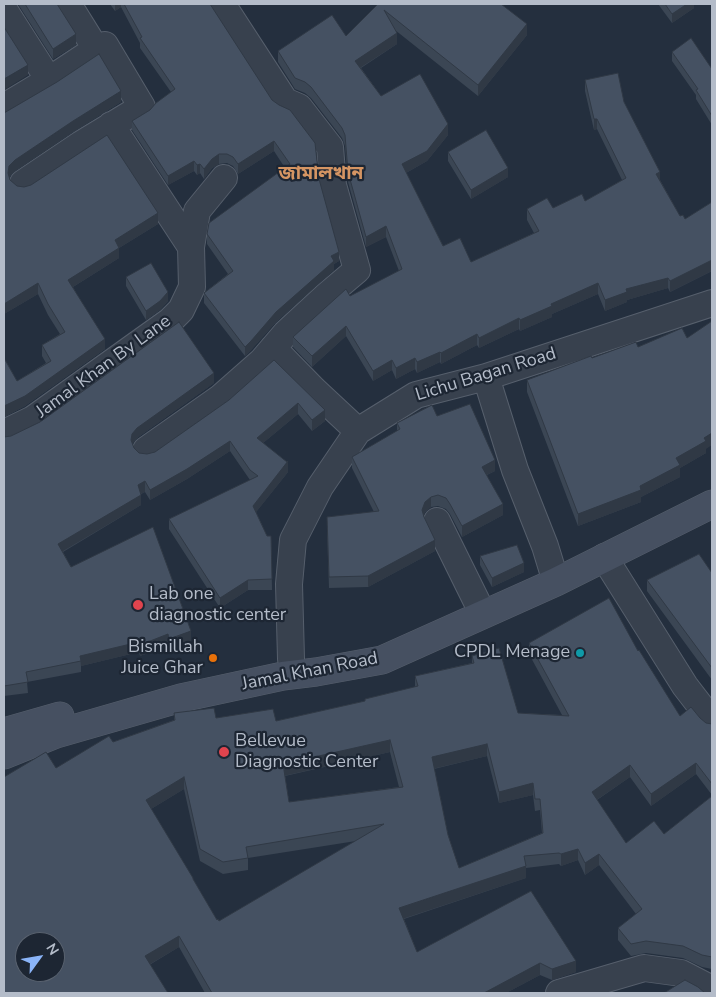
<!DOCTYPE html>
<html>
<head>
<meta charset="utf-8">
<style>
  body { margin:0 }
  #map { position:relative; width:716px; height:997px; overflow:hidden; background:#242f3e; font-family:"Nunito Sans",sans-serif }
  canvas { display:block }
  .frame { position:absolute; inset:0; border:5px solid #b4bcc9; pointer-events:none }
  .north { position:absolute; left:15px; top:932px; width:50px; height:50px; box-sizing:border-box; background:#1d2633; border:1px solid #59626f; border-radius:50%; rotate:58deg; font-size:14px; font-weight:700; line-height:20px; text-align:center; color:#b4bcc9 }
  .north::after { content:''; display:block; margin:auto; width:18px; height:22px; background:#8ab4f8; clip-path:polygon(50% 0,100% 100%,50% 72%,0 100%) }
</style>
</head>
<body>
<div id="map">
<canvas width="716" height="997"></canvas>
<div class="frame"></div>
<div class="north">N</div>
</div>
<script>
const ctx = document.querySelector('canvas').getContext('2d');
ctx.lineJoin = 'round';
const poly = rows => new Path2D(rows.map(r => 'M' + r).join(''));
function strokePath(path, color, width, dash) { ctx.strokeStyle = color; ctx.lineWidth = width; ctx.lineCap = dash ? 'butt' : 'round'; ctx.setLineDash(dash || []); ctx.stroke(path); }
function fillPath(path, color) { ctx.fillStyle = color; ctx.fill(path, 'evenodd'); }
function label(font, color, halo, rows, align = 'center') {
  ctx.font = font + ' "Nunito Sans","Noto Sans Bengali",sans-serif'; ctx.lineWidth = 4.5; ctx.setLineDash([]); ctx.textBaseline = 'middle'; ctx.strokeStyle = halo; ctx.fillStyle = color; for (const [text, x, y, turn = 0] of rows) {
    ctx.save(); ctx.translate(x, y); ctx.rotate((+turn || 0) * Math.PI / 180); ctx.textAlign = isNaN(turn) ? turn : align; if (halo) ctx.strokeText(text, 0, 0); ctx.fillText(text, 0, 0); ctx.restore();
  }
}
const street = poly([
  [4,11,5,11,49,80,96,49,68,4],
  [4,107,49,80],
  [111,125,191,247],
  [23,183,81,144,142,107,105,45,96,49],
  [273,348,314,390,358,431],
  [486,377,515,470,545,546,556,582],
  [4,433,33,419,170,321,181,310,192,287,191,247,197,211,224,178],
  [146,450,220,398,262,361,286,333,325,297,357,270,333,185,330,147,299,107,285,101,222,4],
  [437,521,477,602],
  [604,557,685,686,712,721],
  [291,659,289,584,293,540,320,487,358,431,416,395,486,377,712,303],
  [559,993,644,968,681,973,708,987,712,992]
]);
const secondary = poly([
  [4,732,60,716],
  [4,755,56,734,181,698,283,676,316,672,382,660,556,582,712,504]
]);
const wall = poly([
  [18,4,57,4,76,45,53,59],
  [110,4,210,4,319,179,339,261,334,264,334,270,276,322,251,350,245,356,204,303,204,293,228,274,207,244,207,234,285,168,274,151,238,174,233,166,227,163,219,164,212,168,204,179,200,173,197,175,194,171,168,185,132,130,132,121,150,110,171,92,140,48,140,43,121,7,115,11],
  [378,4,527,35,478,96,395,30,397,44,361,68,381,96,448,135,427,161,406,173,443,246,471,262,534,233,527,220,527,209,553,208,585,201,622,180,597,129,594,130,585,91,585,80,624,102,660,180,680,216,685,219,712,202,712,271,670,292,668,288,627,300,627,302,605,311,598,294,552,314,552,317,520,331,519,329,479,348,477,345,441,364,440,362,417,373,415,369,396,379,392,370,373,381,346,336,312,367,293,347,293,337,350,296,399,271,386,237,366,247,348,182,345,146,342,138,311,98,305,93,295,89,278,62,278,51,346,36],
  [658,4,694,4,694,8,672,23],
  [672,52,712,69,712,125,696,99,696,95,672,61],
  [121,102,73,132,15,171,9,177,10,180,17,186,158,224,119,248,119,258,73,287,105,349,25,406,4,417,4,358,17,381,46,363,42,356,42,345,60,334,48,315,38,294,4,314,4,113],
  [448,152,508,177,471,199,448,161],
  [126,277,168,301,160,310,146,320,126,286],
  [638,347,706,449,706,453,680,468,680,477,641,497,641,502,578,526,527,392,527,380,592,358],
  [274,360,325,421,312,431,298,414,263,443,288,472,256,512,267,536,271,536,272,590,248,590,220,608,169,529,169,519,250,480,230,451,187,479,150,500,145,492,141,494,141,505,63,552,71,567,191,642,169,650,168,645,140,656,139,652,81,666,81,672,27,682,28,693,4,696,4,437,214,383,137,438,132,444,134,448,139,453,147,454,155,452,229,400],
  [437,416,495,471,487,475,503,515,462,537,450,514,446,509,438,506,431,507,425,512,423,516,435,551,368,587,329,588,327,528,374,512,352,468,352,457,397,431,397,423],
  [480,556,524,572,492,587,480,565],
  [712,573,712,680,647,591,647,580],
  [529,643,638,651,680,716,700,718,706,723,712,724,712,795,696,774,651,806,630,777,597,800,626,843,664,834,712,796,712,969,702,967,683,958,646,953,631,956,618,940,618,928,636,914,599,865,585,875,578,860,561,866,559,864,526,868,526,878,404,919,417,952,531,891,576,972,552,980,540,975,506,993,205,993,179,947,151,964,4,993,56,768,113,742,174,720,174,713,216,718,276,721,365,701,415,687,415,676,472,663,472,656,518,713,562,715,529,654],
  [390,752,399,787,289,802,285,776],
  [487,756,499,803,533,795,535,811,540,810,542,833,459,868,448,835,434,769],
  [184,789,200,861,223,874,248,870,248,858,356,841,219,921,217,920,151,809]
]);
const shadedWall = poly([
  [115,4,121,4,121,7,115,11],
  [687,4,694,4,694,8,672,23,672,14],
  [527,24,527,35,478,96,478,85],
  [397,33,397,44,355,71,355,61],
  [76,34,76,45,53,59,53,49],
  [28,65,28,75,4,90,4,79],
  [121,91,121,102,73,132,15,171,9,177,8,173,9,166,15,160,73,121],
  [594,119,597,119,597,129,594,130],
  [448,124,448,135,427,161,402,175,402,164],
  [274,141,274,151,238,174,238,164],
  [219,154,219,164,212,168,204,179,204,169,212,159],
  [194,161,194,171,168,185,168,176],
  [200,164,200,173,197,175,197,165],
  [508,168,508,177,471,199,471,190],
  [660,172,660,183,656,174],
  [158,213,158,224,119,248,119,258,68,290,68,280,115,240],
  [386,226,386,237,366,247,366,237],
  [339,252,339,261,334,264,334,270,276,322,251,350,245,356,245,347,276,312,331,256],
  [712,260,712,271,670,292,670,281],
  [668,278,668,288,627,300,627,302,605,311,605,300,626,289],
  [38,283,38,294,4,314,4,304],
  [598,283,598,294,552,314,552,317,520,331,520,320,551,304],
  [168,292,168,301,160,310,146,320,146,311],
  [519,318,519,329,479,348,479,338],
  [346,326,346,336,312,367,312,356],
  [477,334,477,345,441,364,441,353],
  [105,339,105,349,25,406,4,417,4,406],
  [440,352,440,362,417,373,417,362],
  [415,358,415,369,396,379,396,368],
  [392,360,392,370,373,381,373,371],
  [214,373,214,383,137,438,132,444,131,440,132,434,137,428],
  [298,403,298,414,257,448,257,438],
  [325,410,325,421,312,431,312,420],
  [712,433,712,445,706,449,706,453,680,468,680,477,641,497,641,502,578,526,578,514,640,486,676,458,704,438],
  [230,441,230,451,187,479,150,500,150,490],
  [495,460,495,471,482,477,482,467],
  [288,461,288,472,253,516,253,506],
  [145,481,145,492,138,495,138,485],
  [141,495,141,505,58,554,58,544],
  [431,497,431,507,425,512,422,521,422,510,425,502],
  [503,504,503,515,462,537,462,526],
  [435,540,435,551,368,587,368,576],
  [524,563,524,572,492,587,492,578],
  [248,580,248,590,220,608,220,598],
  [191,631,191,642,169,650,169,639],
  [168,634,168,645,140,656,140,645],
  [139,642,139,652,81,666,80,656],
  [390,740,390,752,283,776,283,764],
  [487,744,487,756,432,769,432,757],
  [696,763,696,774,651,806,651,794],
  [630,765,630,777,592,803,592,792],
  [184,777,184,789,146,812,146,800],
  [533,783,533,795,499,803,499,792],
  [578,849,578,860,561,866,561,854],
  [599,854,599,865,585,875,585,863],
  [526,866,526,878,399,920,399,908],
  [179,936,179,947,145,967,145,956],
  [576,961,576,972,552,980,552,969],
  [540,963,540,975,506,993,484,993]
]);
const building = poly([
  [25,4,57,4,76,34,53,49,25,4],
  [124,4,210,4,272,100,279,105,290,110,315,143,319,179,339,252,331,256,334,261,276,312,251,341,245,347,204,293,233,271,207,234,209,223,290,164,274,141,238,164,233,157,227,154,219,154,212,159,204,169,200,164,197,165,194,161,168,176,132,121,150,110,156,103,175,89,140,38,142,37,124,4],
  [378,4,501,4,527,24,478,85,384,10,397,33,355,61,381,96,420,74,448,124,427,151,402,164,443,246,460,238,471,262,539,231,527,209,547,198,553,208,582,194,585,201,626,178,597,119,594,119,585,80,618,73,624,102,660,172,656,174,680,216,683,215,685,219,712,202,712,260,670,281,668,278,626,289,627,292,605,300,598,283,551,304,552,306,520,320,519,318,479,338,477,334,441,353,440,352,417,362,415,358,396,368,392,360,373,371,346,326,312,356,293,337,346,289,350,296,402,269,386,226,366,237,348,172,345,135,342,128,311,87,305,82,295,78,278,51,332,15,346,36,378,4],
  [665,4,687,4,672,14,665,4],
  [4,27,28,65,4,79,4,27],
  [691,38,712,69,712,116,696,90,698,89,672,52,691,38],
  [99,54,121,91,73,121,15,160,9,166,8,173,10,180,17,186,24,187,31,185,107,135,158,213,115,240,119,248,68,280,105,339,25,396,4,406,4,358,17,381,51,361,42,345,65,332,48,304,38,283,4,304,4,113,57,82,99,54],
  [486,130,508,168,471,190,448,152,486,130],
  [151,263,168,292,160,301,146,311,126,277,151,263],
  [712,321,712,433,704,438,706,441,676,458,680,465,640,486,641,490,578,514,527,380,591,356,592,358,636,342,638,347,682,328,687,338,712,321],
  [179,322,214,373,137,428,132,434,131,440,134,448,139,453,147,454,155,452,229,400,274,360,325,410,312,420,298,403,257,438,287,462,288,461,253,506,267,536,271,536,272,579,248,580,220,598,169,519,258,476,250,470,230,441,187,469,150,490,145,481,138,485,141,495,58,544,71,567,153,527,191,631,169,639,168,634,140,645,139,642,80,656,81,661,26,672,28,682,4,686,4,437,11,436,40,422,179,322],
  [470,404,495,460,482,467,503,504,462,526,450,504,446,498,438,495,431,497,425,502,422,510,424,517,435,540,368,576,329,577,327,517,379,511,352,457,400,429,397,423,432,405,437,416,470,404],
  [517,545,524,563,492,578,480,556,517,545],
  [699,554,712,573,712,668,647,580,699,554],
  [609,598,638,651,639,650,680,716,691,707,700,718,706,723,712,724,712,784,696,763,651,794,630,765,592,792,626,843,654,821,664,834,712,796,712,957,702,955,683,946,646,941,631,944,618,928,642,909,599,854,585,863,578,849,561,854,559,853,524,856,526,866,399,908,417,952,531,891,576,961,552,969,540,963,484,993,212,993,179,936,145,956,168,993,4,993,4,777,46,752,56,768,109,736,113,742,175,720,174,713,214,708,216,718,273,709,276,721,365,701,365,699,418,686,415,676,474,663,472,656,499,648,518,713,569,716,529,643,609,598],
  [390,740,403,787,289,802,283,764,390,740],
  [487,744,499,792,533,783,535,799,540,799,543,833,459,868,448,835,432,757,487,744],
  [184,777,200,849,223,862,248,858,246,847,384,824,219,921,218,919,217,920,193,879,193,878,146,800,184,777],
  [25,942,55,942,55,972,25,972,25,942],
  [685,980,698,987,705,993,664,993,685,980]
]);
const markers = [
  [138,605,6,"#e0444e"],
  [580,653,5,"#0f9aa8"],
  [213,658,5,"#e8710a"],
  [224,752,6,"#e0444e"]
];
const streetNames = [
  ["Jamal Khan By Lane",104,367,-36],
  ["Lichu Bagan Road",486,375,-17],
  ["Jamal Khan Road",310,672,-11]
];
const poiNames = [
  ["Lab one",149,595],
  ["diagnostic center",149,616],
  ["Bismillah",203,648,"right"],
  ["Juice Ghar",203,669,"right"],
  ["CPDL Menage",570,653,"right"],
  ["Bellevue",235,742],
  ["Diagnostic Center",235,763]
];
const neighbourhoodNames = [
  ["জামালখান",321,174]
];
strokePath(street, '#565f6c', 28);
strokePath(secondary, '#565f6c', 29);
strokePath(street, '#38414e', 26);
strokePath(secondary, '#465061', 28);
fillPath(wall, '#3b4654');
fillPath(shadedWall, '#303945');
fillPath(building, '#455162');
strokePath(building, '#303945', 1);
for (const [x, y, r, color] of markers) { const dot = new Path2D(); dot.arc(x, y, r, 0, 2 * Math.PI); ctx.fillStyle = color; ctx.fill(dot); strokePath(dot, '#1d2633', 2); }
label('18px', '#b4bcc9', '#1d2633', streetNames);
label('18px', '#b4bcc9', '#1d2633', poiNames, 'left');
label('bold 19px', '#d59563', '#1d2633', neighbourhoodNames);
</script>
</body>
</html>
